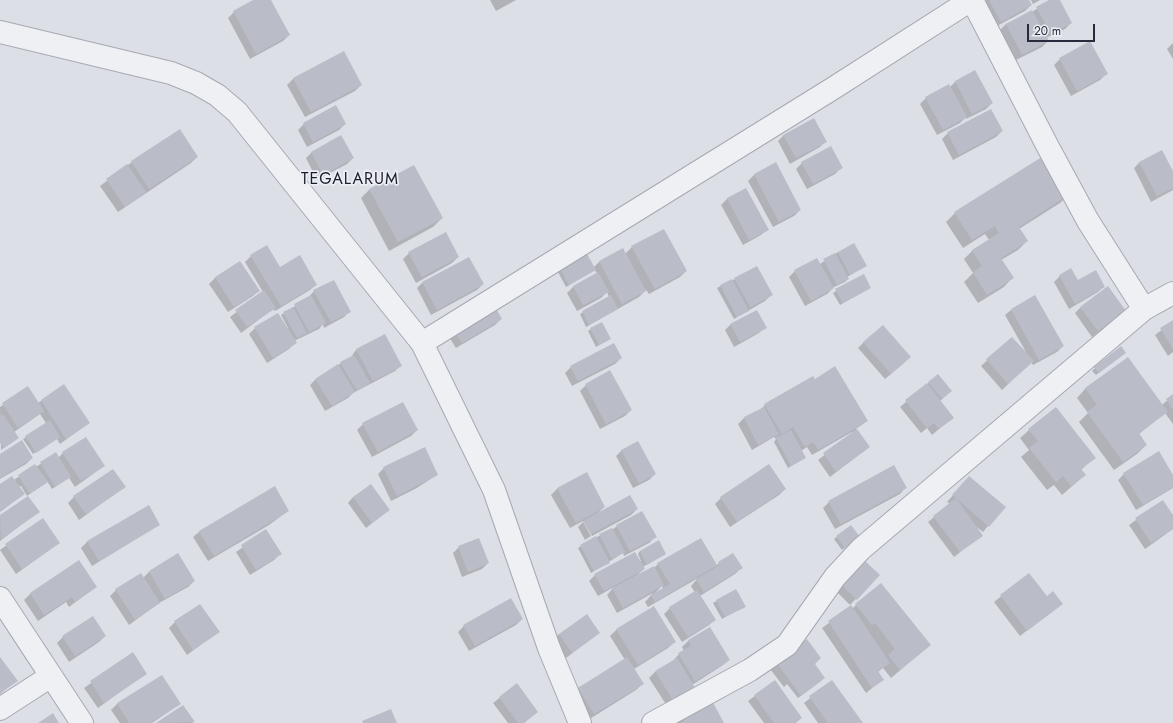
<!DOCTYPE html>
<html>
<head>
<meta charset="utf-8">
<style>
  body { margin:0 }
  #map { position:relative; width:1173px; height:723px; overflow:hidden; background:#dddfe6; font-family:Jost,sans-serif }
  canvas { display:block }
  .scale { position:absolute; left:1027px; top:24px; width:68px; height:18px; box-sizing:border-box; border:2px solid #272b3b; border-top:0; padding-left:5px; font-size:12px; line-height:14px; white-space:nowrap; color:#272b3b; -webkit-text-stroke:3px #eceef4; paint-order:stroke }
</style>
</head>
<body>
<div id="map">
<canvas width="1173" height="723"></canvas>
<div class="scale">20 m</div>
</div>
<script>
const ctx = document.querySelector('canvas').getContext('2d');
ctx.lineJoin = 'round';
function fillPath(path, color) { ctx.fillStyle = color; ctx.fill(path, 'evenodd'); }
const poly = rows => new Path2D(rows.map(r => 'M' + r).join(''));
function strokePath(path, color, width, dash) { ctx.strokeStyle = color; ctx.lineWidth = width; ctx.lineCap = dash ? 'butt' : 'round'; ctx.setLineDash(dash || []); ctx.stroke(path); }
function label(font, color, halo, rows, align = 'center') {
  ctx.font = font + ' Jost,sans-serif'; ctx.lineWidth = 3.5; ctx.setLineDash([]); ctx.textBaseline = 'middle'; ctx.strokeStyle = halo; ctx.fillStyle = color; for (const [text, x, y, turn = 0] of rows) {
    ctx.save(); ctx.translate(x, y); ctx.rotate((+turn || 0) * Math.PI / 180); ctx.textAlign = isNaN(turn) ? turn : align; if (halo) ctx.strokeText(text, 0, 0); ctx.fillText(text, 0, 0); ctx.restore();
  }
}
const shadow = poly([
  [255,0,270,0,289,35,283,41,250,59,228,18,234,12],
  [490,0,516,0,496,11],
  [985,0,1028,0,1031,5,1025,11,995,27,982,3],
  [1031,0,1040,0,1033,4],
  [1051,0,1058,0,1071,23,1065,29,1046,38,1048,41,1042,47,1016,60,1000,30,1006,24,1032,12],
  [1173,43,1173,59,1167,49],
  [343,52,361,85,355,91,305,117,287,85,293,79],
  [1060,59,1106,74,1100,80,1071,96,1054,65],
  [975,71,992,103,986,109,966,119,965,118,960,123,937,135,920,104,926,98,950,87,955,82],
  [336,107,345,124,339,130,307,147,298,130,304,124],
  [180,131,197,157,191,163,118,212,100,186,132,162],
  [1002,131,996,137,953,160,942,139,948,133],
  [784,135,826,141,820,147,790,164,778,141],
  [312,152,353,158,347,164,317,180,306,158],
  [1140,162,1173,174,1173,190,1151,202,1134,168],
  [802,163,841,168,835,174,807,189,796,169],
  [775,164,800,210,794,216,773,227,748,181,754,175],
  [370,189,442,218,433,227,389,251,361,198],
  [745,189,767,230,761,235,743,245,721,205,727,199],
  [1069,194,1060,203,1019,229,1027,241,1018,250,1001,260,1012,278,1004,287,978,303,964,282,973,273,964,259,973,250,989,240,985,234,963,248,946,222,955,213],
  [632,247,686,271,680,277,649,294,646,290,639,297,586,327,580,314,609,297,607,292,601,298,577,311,567,293,573,287,597,274,595,270,566,287,558,272,561,269,594,267,599,262,622,249,625,254],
  [838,252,866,266,847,277,848,279,845,282,834,287,827,294,805,306,789,277,795,271,820,264],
  [409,253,458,257,452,263,416,283,403,259],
  [251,256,316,284,310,290,275,311,273,309,241,333,230,317,263,292,245,262],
  [240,262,259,290,253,296,228,312,209,284,215,278],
  [863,275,870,288,840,305,833,293],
  [1060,276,1104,286,1098,292,1069,309,1054,282],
  [735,279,771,295,765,301,734,319,717,288],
  [423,282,483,284,477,290,431,315,417,288],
  [314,291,350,311,344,317,324,328,323,324,319,329,294,341,295,343,289,349,267,363,249,334,255,328,288,328,281,315,308,298],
  [1081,307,1119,317,1092,337,1075,313],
  [1011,310,1063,346,1057,352,1033,365,1031,362,1002,390,981,366,1011,338,1026,352,1005,315],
  [501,319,495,325,456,348,447,334],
  [1173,321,1173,352,1168,356,1155,335],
  [731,324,765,327,759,333,734,347,725,330],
  [591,329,610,339,596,347,588,331],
  [384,335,401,365,395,371,353,393,348,398,325,411,310,385,316,379,351,357,356,350],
  [864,342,904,363,885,379,858,348],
  [1122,355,1096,375,1092,371,1095,368],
  [621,358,615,364,572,386,565,373,571,367],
  [1128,358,1162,405,1173,395,1173,424,1165,413,1139,434,1146,445,1137,454,1114,470,1079,422,1088,413,1077,398,1085,389],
  [938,375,948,394,940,401,953,417,932,435,927,428,921,433,900,407],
  [586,385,631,410,625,416,600,429,580,391],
  [64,386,89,423,60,444,57,439,33,454,23,439,46,423,40,414,14,432,15,440,1,450,0,407,28,388,38,403],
  [765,405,867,421,856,429,869,447,830,477,818,460,853,433,852,432,812,455,807,447,801,451,805,458,788,468,774,442,776,439,774,437,752,450,738,424,744,418,760,410],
  [363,424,417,430,411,436,372,457,357,430],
  [1029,430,1094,458,1081,470,1085,475,1062,495,1054,485,1047,490,1021,457,1029,450,1020,438],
  [622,450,655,474,649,480,633,488,616,456],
  [63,453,104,466,75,487,69,478,52,489,47,481,27,496,21,486,19,487,24,494,0,512,0,485,14,480,35,465,36,467,55,454,58,458],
  [0,455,32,458,26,464,0,479],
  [384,468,437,475,415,489,391,501,378,474],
  [586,474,604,507,598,513,637,509,631,515,592,536,583,521,570,528,551,495,557,489],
  [1124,474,1173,477,1173,488,1136,510,1118,480],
  [969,477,988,526,983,532,977,527,982,535,954,557,928,522,950,504,947,502],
  [124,487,79,520,68,503,74,497],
  [274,487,288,511,269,525,208,561,193,537,199,532],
  [905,488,900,494,835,529,823,508,829,502],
  [785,489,779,495,730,527,715,504,721,498],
  [28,497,38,512,0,541,0,516],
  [353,497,389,510,366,528,348,503],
  [1163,501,1173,516,1173,529,1145,549,1129,525],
  [148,507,159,525,92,566,81,548,87,542],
  [43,519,59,543,16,574,0,550],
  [583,522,591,536,585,540,578,527],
  [617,526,655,537,649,543,624,556,623,553,591,573,578,548,611,529,612,530],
  [851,526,856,540,842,550,834,539],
  [266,531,280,554,274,560,250,575,236,552],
  [459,547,488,563,482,569,462,577,453,553],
  [640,551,665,554,643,567,644,569,636,576,654,568,658,564,716,566,719,563,741,568,735,574,700,596,715,620,709,625,682,642,664,614,670,608,695,593,691,586,698,578,648,607,645,602,653,593,617,613,607,595,614,587,598,596,589,581,595,575,641,561,638,554],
  [662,586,663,589,655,593],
  [178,554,194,581,188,587,159,603,129,625,110,596,116,590,140,575,143,578,149,572],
  [79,562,96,587,69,607,66,602,38,621,24,600,30,594],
  [865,563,879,575,850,605,837,592],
  [1029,574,1046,598,1061,604,1020,636,994,602],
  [736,590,745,606,722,619,713,603],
  [856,605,930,645,891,678,883,668,878,672,882,680,866,693,822,628,851,607,852,609],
  [653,608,674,642,668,648,634,669,642,684,636,690,588,720,572,694,578,688,625,660,610,636,616,630],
  [522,619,516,625,469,651,458,632,464,626],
  [175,622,218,632,187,655,169,628],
  [709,628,729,660,723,665,692,685,669,709,649,678,655,672,673,661,679,654,684,651,682,647,688,641],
  [599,633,566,658,553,640,559,634],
  [105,636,99,642,69,662,57,643,63,637],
  [132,654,146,673,98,708,84,688],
  [0,659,16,681,0,694],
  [776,663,814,664,821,681,798,698,787,684,784,687,770,669],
  [162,676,180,704,152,723,120,723,111,710,117,704],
  [775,681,801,717,796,723,764,723,748,701],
  [832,681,861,723,818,723,804,703],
  [517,685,537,712,524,723,508,723,493,703],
  [183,706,193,722,192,723,157,723],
  [681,714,723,723,677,723,675,720]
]);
const building = poly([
  [253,0,271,0,290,35,256,54,233,11],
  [989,0,1029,0,1032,5,1001,22],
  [1049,0,1060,0,1072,23,1051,34,1036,7],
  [1032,10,1049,41,1022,55,1006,24],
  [1090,41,1108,74,1077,91,1059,58],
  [344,51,362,85,311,112,293,78],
  [975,70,993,103,972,114,955,81],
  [949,84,967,117,943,130,925,97],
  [336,105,346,124,313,142,303,123],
  [991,109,1003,131,959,155,947,132],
  [814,118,827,142,796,158,783,135],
  [180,129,198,157,149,189,131,161],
  [341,135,354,158,323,175,311,152],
  [831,146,843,168,813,184,801,162],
  [1162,150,1173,171,1173,188,1157,196,1139,162],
  [1045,155,1070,194,1019,227,1028,241,1001,258,1014,278,987,295,973,272,982,266,972,250,999,233,995,226,972,240,954,212],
  [776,162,801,210,779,222,754,174],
  [127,164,146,192,125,207,106,179],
  [414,165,443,218,398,242,369,189],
  [746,188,769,230,749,240,727,198],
  [664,229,687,271,655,289,631,246],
  [446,232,459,257,422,277,408,252],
  [854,243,867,266,850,275,838,252],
  [267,245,280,267,300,255,317,285,281,306,250,255],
  [623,248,646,291,622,304,599,261],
  [835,253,849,279,837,285,823,259],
  [587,254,596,270,569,285,560,269],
  [469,257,484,284,437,310,422,282],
  [817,258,834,288,811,301,794,270],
  [240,261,260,291,234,307,215,277],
  [757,266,773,295,750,307,734,278],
  [1071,268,1078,280,1096,270,1105,287,1075,304,1059,275],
  [598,272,609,292,583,305,573,286],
  [864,274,871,288,843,303,835,289],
  [732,279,749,311,737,317,720,285],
  [334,280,351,312,331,322,313,290],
  [1108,286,1126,311,1098,331,1080,307],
  [264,290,276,308,247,327,235,310],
  [311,295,326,323,309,332,294,304],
  [611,295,618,309,589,325,582,311],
  [1035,295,1064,346,1039,360,1011,309],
  [493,303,502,319,462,343,452,327],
  [293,307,307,333,297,338,283,312],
  [757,310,767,328,740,342,730,324],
  [278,313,297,343,273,358,254,327],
  [1173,320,1173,349,1160,328],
  [602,322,611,339,599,345,590,328],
  [883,325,911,357,891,374,863,342],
  [385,334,402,366,373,381,356,349],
  [1012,337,1034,361,1008,384,986,359],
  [614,343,622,358,578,381,570,366],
  [1121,346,1126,353,1099,373,1094,367],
  [354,355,370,383,357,391,340,362],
  [1128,357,1168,412,1139,433,1147,445,1123,462,1087,412,1097,405,1085,388],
  [338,364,355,392,332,406,315,379],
  [835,366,868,421,818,450,813,442,805,447,793,427,782,434,764,404,813,376,815,379],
  [610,370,632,410,606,424,585,384],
  [938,374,952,391,942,399,928,382],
  [927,383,954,418,939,429,934,423,927,428,905,400],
  [64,384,90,423,66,439,41,400],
  [28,386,44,411,18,428,2,403],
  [1173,394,1173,410,1166,399],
  [403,402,418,430,378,452,362,423],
  [764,407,779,434,758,445,744,417],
  [1056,407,1096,458,1081,469,1086,475,1071,486,1063,476,1056,482,1029,448,1038,441,1028,429],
  [3,414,19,438,4,448,0,443,0,416],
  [50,420,60,437,36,453,25,436],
  [857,429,870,447,836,472,823,453],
  [791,430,806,458,791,466,776,438],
  [86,437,105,466,81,481,62,452],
  [22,440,33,458,0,478,0,454],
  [638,441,656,474,639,483,621,450],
  [425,447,438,475,397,496,383,467],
  [1159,451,1173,475,1173,487,1143,505,1123,473],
  [56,452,71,477,55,487,40,462],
  [35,464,48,482,30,494,18,475],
  [769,464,786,489,737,522,720,497],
  [894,465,907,488,841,524,828,501],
  [113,469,126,487,86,514,73,496],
  [587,472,605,507,576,523,557,488],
  [12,476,25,494,0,511,0,484],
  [969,476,1006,507,989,527,956,498,983,536,960,552,933,516,956,498,952,495],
  [371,484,390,510,372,523,353,497],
  [275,486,289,511,214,556,199,531],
  [630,495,638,509,591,534,583,521],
  [28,496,40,512,1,539,0,515],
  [1163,500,1173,515,1173,529,1151,543,1135,518],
  [149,505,160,525,99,561,87,541],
  [642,511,657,537,630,551,616,525],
  [43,518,60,543,22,569,5,544],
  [851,525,860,537,845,548,836,536],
  [612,528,625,552,612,559,599,534],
  [266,529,282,554,256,570,241,545],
  [596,536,610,563,594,571,580,545],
  [479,538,489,563,468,572,458,546],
  [701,538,717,565,655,602,651,595,670,584,657,563],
  [659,540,666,554,647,565,640,551],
  [635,552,645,569,604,591,594,574],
  [178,553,195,581,165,599,149,571],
  [733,553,743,568,704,592,696,579,720,565,718,562],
  [79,560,97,587,75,602,72,597,44,615,30,593],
  [865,561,880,575,857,600,842,585],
  [654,566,664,585,623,608,612,588],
  [141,573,160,603,135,620,115,589],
  [1029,573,1047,596,1053,591,1063,604,1027,631,1000,595],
  [881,583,931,645,900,670,888,655,895,649,875,623,872,625,855,604],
  [736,589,746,607,725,617,716,600],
  [697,590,716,620,688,637,669,607],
  [511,598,523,619,475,646,463,625],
  [200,604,220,632,193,650,174,621],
  [851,605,890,663,878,671,884,680,872,688,828,621],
  [654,606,676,642,638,665,616,629],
  [587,614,600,633,572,653,559,634],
  [93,616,106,636,75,656,62,636],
  [710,627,730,660,695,681,678,653,691,646,688,640],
  [807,639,821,658,815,664,825,678,801,696,776,662],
  [133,652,147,674,104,703,90,681],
  [0,657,18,681,0,693],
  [627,657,644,684,594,714,578,688],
  [677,658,697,691,675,704,655,671],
  [162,675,181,704,150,723,129,723,117,703],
  [775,680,802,718,795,723,774,723,754,695],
  [832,680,863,723,828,723,809,696],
  [517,683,538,712,524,723,518,723,499,697],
  [710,697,724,723,680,723,684,721,680,713],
  [183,705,195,722,156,723],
  [391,709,397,723,363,723,362,721],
  [53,713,59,723,38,723]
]);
const minor = poly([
  [972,0,1048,147,1088,221,1144,309],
  [0,32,171,73,196,83,217,95,237,112,422,343,494,490,549,648,580,723],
  [422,343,832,89,971,0],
  [0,598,82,723],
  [0,709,51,676],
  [653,723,750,670,787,645,835,577,861,549,1144,309,1173,293]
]);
const quarterNames = [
  ["TEGALARUM",350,180]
];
fillPath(shadow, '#0003');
fillPath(building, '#babdc8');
strokePath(minor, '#a6a9b3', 24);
strokePath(minor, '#eff0f4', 22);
ctx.letterSpacing = '1px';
label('16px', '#1a1d2c', '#eceef4', quarterNames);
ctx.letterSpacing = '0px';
</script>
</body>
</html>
